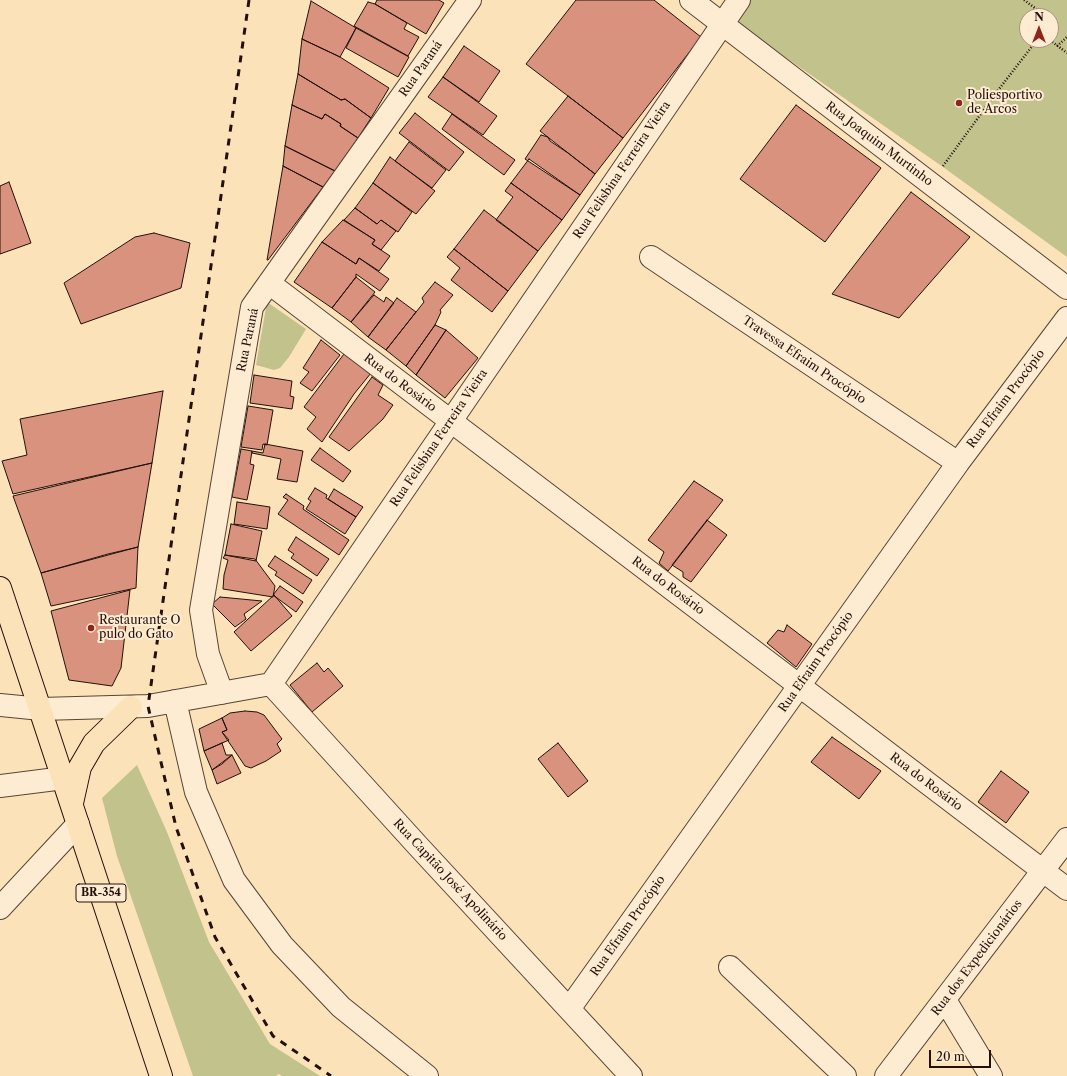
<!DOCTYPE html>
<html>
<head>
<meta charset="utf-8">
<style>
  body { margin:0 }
  #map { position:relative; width:1067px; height:1076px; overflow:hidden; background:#fce2b9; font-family:"Libre Caslon Text",serif }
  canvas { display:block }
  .north { position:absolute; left:1019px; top:8px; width:40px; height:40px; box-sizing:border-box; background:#fdecd2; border:1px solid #a69482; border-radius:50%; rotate:0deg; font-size:11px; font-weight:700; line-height:16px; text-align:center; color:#231009 }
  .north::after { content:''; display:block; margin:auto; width:14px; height:18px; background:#8f2418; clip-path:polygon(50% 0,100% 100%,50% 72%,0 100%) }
  .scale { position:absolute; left:929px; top:1050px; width:62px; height:18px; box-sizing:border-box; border:2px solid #231009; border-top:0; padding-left:5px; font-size:12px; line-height:14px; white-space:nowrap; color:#231009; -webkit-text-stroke:3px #fdecd2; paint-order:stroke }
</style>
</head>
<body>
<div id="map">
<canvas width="1067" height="1076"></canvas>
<div class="north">N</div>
<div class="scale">20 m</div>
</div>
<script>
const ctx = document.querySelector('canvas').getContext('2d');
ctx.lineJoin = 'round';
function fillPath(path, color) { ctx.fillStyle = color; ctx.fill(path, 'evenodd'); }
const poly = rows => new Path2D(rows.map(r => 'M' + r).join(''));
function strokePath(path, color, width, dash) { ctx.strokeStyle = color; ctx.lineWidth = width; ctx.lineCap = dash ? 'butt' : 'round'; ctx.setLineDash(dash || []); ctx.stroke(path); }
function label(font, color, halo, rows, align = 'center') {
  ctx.font = font + ' "Libre Caslon Text",serif'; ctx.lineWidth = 4; ctx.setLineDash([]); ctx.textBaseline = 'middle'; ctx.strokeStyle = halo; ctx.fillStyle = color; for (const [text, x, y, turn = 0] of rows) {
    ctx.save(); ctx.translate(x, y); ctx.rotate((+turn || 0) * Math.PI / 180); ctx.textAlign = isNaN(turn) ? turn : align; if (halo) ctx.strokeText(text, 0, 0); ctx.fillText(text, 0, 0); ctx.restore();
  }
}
const green = poly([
  [746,0,1067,0,1067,257,943,167,732,20],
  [1027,16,1051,16,1051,40,1027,40],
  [267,302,306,329,289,357,280,368,274,370,256,365],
  [137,765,167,832,209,942,270,1044,320,1076,282,1076,279,1074,276,1076,193,1076,117,856,102,798]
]);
const building = poly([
  [377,0,439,0,444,3,426,34,375,4,377,0],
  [576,0,654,0,701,37,623,138,526,64,576,0],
  [311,1,356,28,340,57,302,39,311,1],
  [368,2,375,4,407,23,404,29,419,37,408,56,354,26,368,2],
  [356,28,409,57,398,77,346,48,356,28],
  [302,39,340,57,389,88,371,118,345,99,341,100,298,74,302,39],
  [464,46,500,71,479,102,443,77,464,46],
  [298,74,341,100,345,99,371,118,358,138,340,126,341,124,325,114,322,119,292,105,298,74],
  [443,77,497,116,483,135,428,97,443,77],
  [568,96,623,138,595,174,540,131,568,96],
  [292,105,322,119,325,114,341,124,340,126,358,138,335,171,285,146,292,105],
  [796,105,881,168,825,242,740,179,796,105],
  [415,113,464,152,449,171,399,133,415,113],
  [452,114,515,160,504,175,442,129,452,114],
  [541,135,548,137,550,141,568,153,595,174,580,195,525,159,541,135],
  [409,142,446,170,432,188,395,161,409,142],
  [285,146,335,171,323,187,283,166,285,146],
  [390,157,435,191,416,214,373,183,390,157],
  [529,159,580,195,562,220,511,183,529,159],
  [283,166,323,187,268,260,267,260,283,166],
  [9,182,31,243,0,254,0,186,9,182],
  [373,183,412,212,398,232,381,220,377,224,355,208,373,183],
  [511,183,562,220,538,251,496,220,513,197,505,191,511,183],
  [911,192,970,237,899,318,832,294,911,192],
  [355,208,377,224,381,220,396,231,381,250,372,244,375,240,344,220,355,208],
  [484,210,538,251,508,291,454,249,484,210],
  [343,220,375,240,372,244,390,256,379,271,359,258,356,264,322,242,343,220],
  [154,233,190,243,181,288,81,324,64,283,135,237,154,233],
  [322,242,356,264,359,258,389,279,380,291,356,274,356,277,332,308,294,282,322,242],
  [454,249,508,291,492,312,451,280,460,268,447,257,454,249],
  [356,277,375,292,351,322,332,308,356,277],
  [435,282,453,295,440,310,441,312,435,325,406,366,386,350,424,302,422,298,435,282],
  [374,295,384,302,386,297,394,303,368,337,351,322,374,295],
  [397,298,416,312,386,350,368,337,397,298],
  [435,325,446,330,416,375,406,366,435,325],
  [446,330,478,358,445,398,416,375,446,330],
  [321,340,340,355,312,391,300,383,309,372,303,368,321,340],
  [344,354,371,373,354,394,322,442,307,429,316,417,304,407,344,354],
  [254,375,292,381,290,396,294,397,292,409,250,403,254,375],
  [372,377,383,385,378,395,393,405,383,419,349,451,329,437,372,377],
  [163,391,152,463,13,494,2,461,27,455,20,419,163,391],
  [248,406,273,410,267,445,263,444,262,450,241,447,248,406],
  [265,444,303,451,297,482,277,479,281,459,252,453,252,451,263,453,265,444],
  [320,448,351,471,343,482,311,460,320,448],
  [241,449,252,451,250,464,254,465,247,500,232,497,241,449],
  [152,463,138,547,108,554,41,573,13,496,152,463],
  [694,481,723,500,668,571,659,563,664,552,648,540,694,481],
  [315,488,327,495,326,498,356,517,345,534,306,509,311,501,308,499,315,488],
  [334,489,363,507,356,517,328,499,334,489],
  [286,494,304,506,303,509,349,540,339,555,278,514,288,500,283,497,286,494],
  [237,502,270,507,267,529,234,524,237,502],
  [707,520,727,535,691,582,683,577,683,572,672,565,707,520],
  [231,524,262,531,256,561,225,555,231,524],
  [296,537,329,559,317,576,291,558,294,554,288,550,296,537],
  [138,547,136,588,51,606,41,573,138,547],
  [225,555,255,559,275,586,273,597,223,589,224,575,228,560,223,558,225,555],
  [275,556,312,580,303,594,275,575,277,572,268,566,275,556],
  [280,586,303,602,296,612,273,595,280,586],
  [130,590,121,668,112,686,69,680,51,611,130,590],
  [274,595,292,616,251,651,234,632,274,595],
  [220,597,262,601,244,614,246,619,235,627,212,604,220,597],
  [787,625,812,644,796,667,767,643,778,630,784,632,787,625],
  [317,663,324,672,328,668,343,686,312,712,290,685,317,663],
  [245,711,257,712,264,715,282,739,277,744,281,751,266,761,251,768,245,766,222,732,227,730,222,718,230,713,245,711],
  [222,718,227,730,222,732,229,740,204,751,199,729,222,718],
  [832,737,881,771,859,799,811,762,832,737],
  [222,743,226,755,232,755,212,770,204,751,222,743],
  [558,743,588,781,568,797,538,759,558,743],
  [232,755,241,773,217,784,212,770,222,764,232,755],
  [1001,771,1029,792,1006,823,978,802,1001,771]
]);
const path = poly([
  [1024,0,1046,16],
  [1050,40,1067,53],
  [1057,46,1067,37],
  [943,166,999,89,1037,40]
]);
const minor = poly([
  [691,0,1067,288],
  [651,257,958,463],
  [269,283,1067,889],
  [271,684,418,846,631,1076],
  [222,693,208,654,201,610,252,307,470,0],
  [175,701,196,792,234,880,282,945,341,1007,427,1076],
  [0,705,41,709,148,706,271,684,739,0],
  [0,786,64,778],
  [0,908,78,824],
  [730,967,845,1076],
  [945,1000,991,1076],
  [569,1009,958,463,1067,318],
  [886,1076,1067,839]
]);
const major = poly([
  [0,588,161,1076],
  [72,803,80,767,94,743,131,707]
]);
const rail = poly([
  [249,0,148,706,176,827,215,937,273,1036,331,1076]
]);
const markers = [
  [959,103,4,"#8f2418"],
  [91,628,4,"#8f2418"]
];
const shields = [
  [101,893,50]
];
const shieldNames = [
  ["BR-354",101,893]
];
const streetNames = [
  ["Rua Paraná",421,69,-55],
  ["Rua Joaquim Murtinho",879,144,37],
  ["Rua Felisbina Ferreira Vieira",622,170,-56],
  ["Rua Paraná",248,340,-78],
  ["Travessa Efraim Procópio",804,360,34],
  ["Rua do Rosário",400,383,37],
  ["Rua Efraim Procópio",1006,399,-53],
  ["Rua Felisbina Ferreira Vieira",439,438,-56],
  ["Rua do Rosário",668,586,37],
  ["Rua Efraim Procópio",816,662,-55],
  ["Rua do Rosário",926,782,37],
  ["Rua Capitão José Apolinário",450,880,47],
  ["Rua Efraim Procópio",628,926,-55],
  ["Rua dos Expedicionários",977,958,-53]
];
const poiNames = [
  ["Poliesportivo",967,96],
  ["de Arcos",967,110],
  ["Restaurante O",99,621],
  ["pulo do Gato",99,635]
];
fillPath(green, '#c2c28d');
fillPath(building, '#d8927d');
strokePath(building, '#231009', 1);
strokePath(minor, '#594435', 24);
strokePath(major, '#231009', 24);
strokePath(path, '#231009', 2.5, [1, 2]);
strokePath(minor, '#fdecd2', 22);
strokePath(major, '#fce2b9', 22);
strokePath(rail, '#231009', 3, [7, 7]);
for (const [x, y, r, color] of markers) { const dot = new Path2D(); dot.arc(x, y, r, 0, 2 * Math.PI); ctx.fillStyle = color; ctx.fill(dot); strokePath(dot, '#fdecd2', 1.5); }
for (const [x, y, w] of shields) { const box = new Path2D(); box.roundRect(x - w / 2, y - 9, w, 18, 3); ctx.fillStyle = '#fdecd2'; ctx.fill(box); strokePath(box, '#231009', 1); }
label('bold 11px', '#231009', null, shieldNames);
label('12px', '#231009', '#fdecd2', streetNames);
label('12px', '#231009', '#fdecd2', poiNames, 'left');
</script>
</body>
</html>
